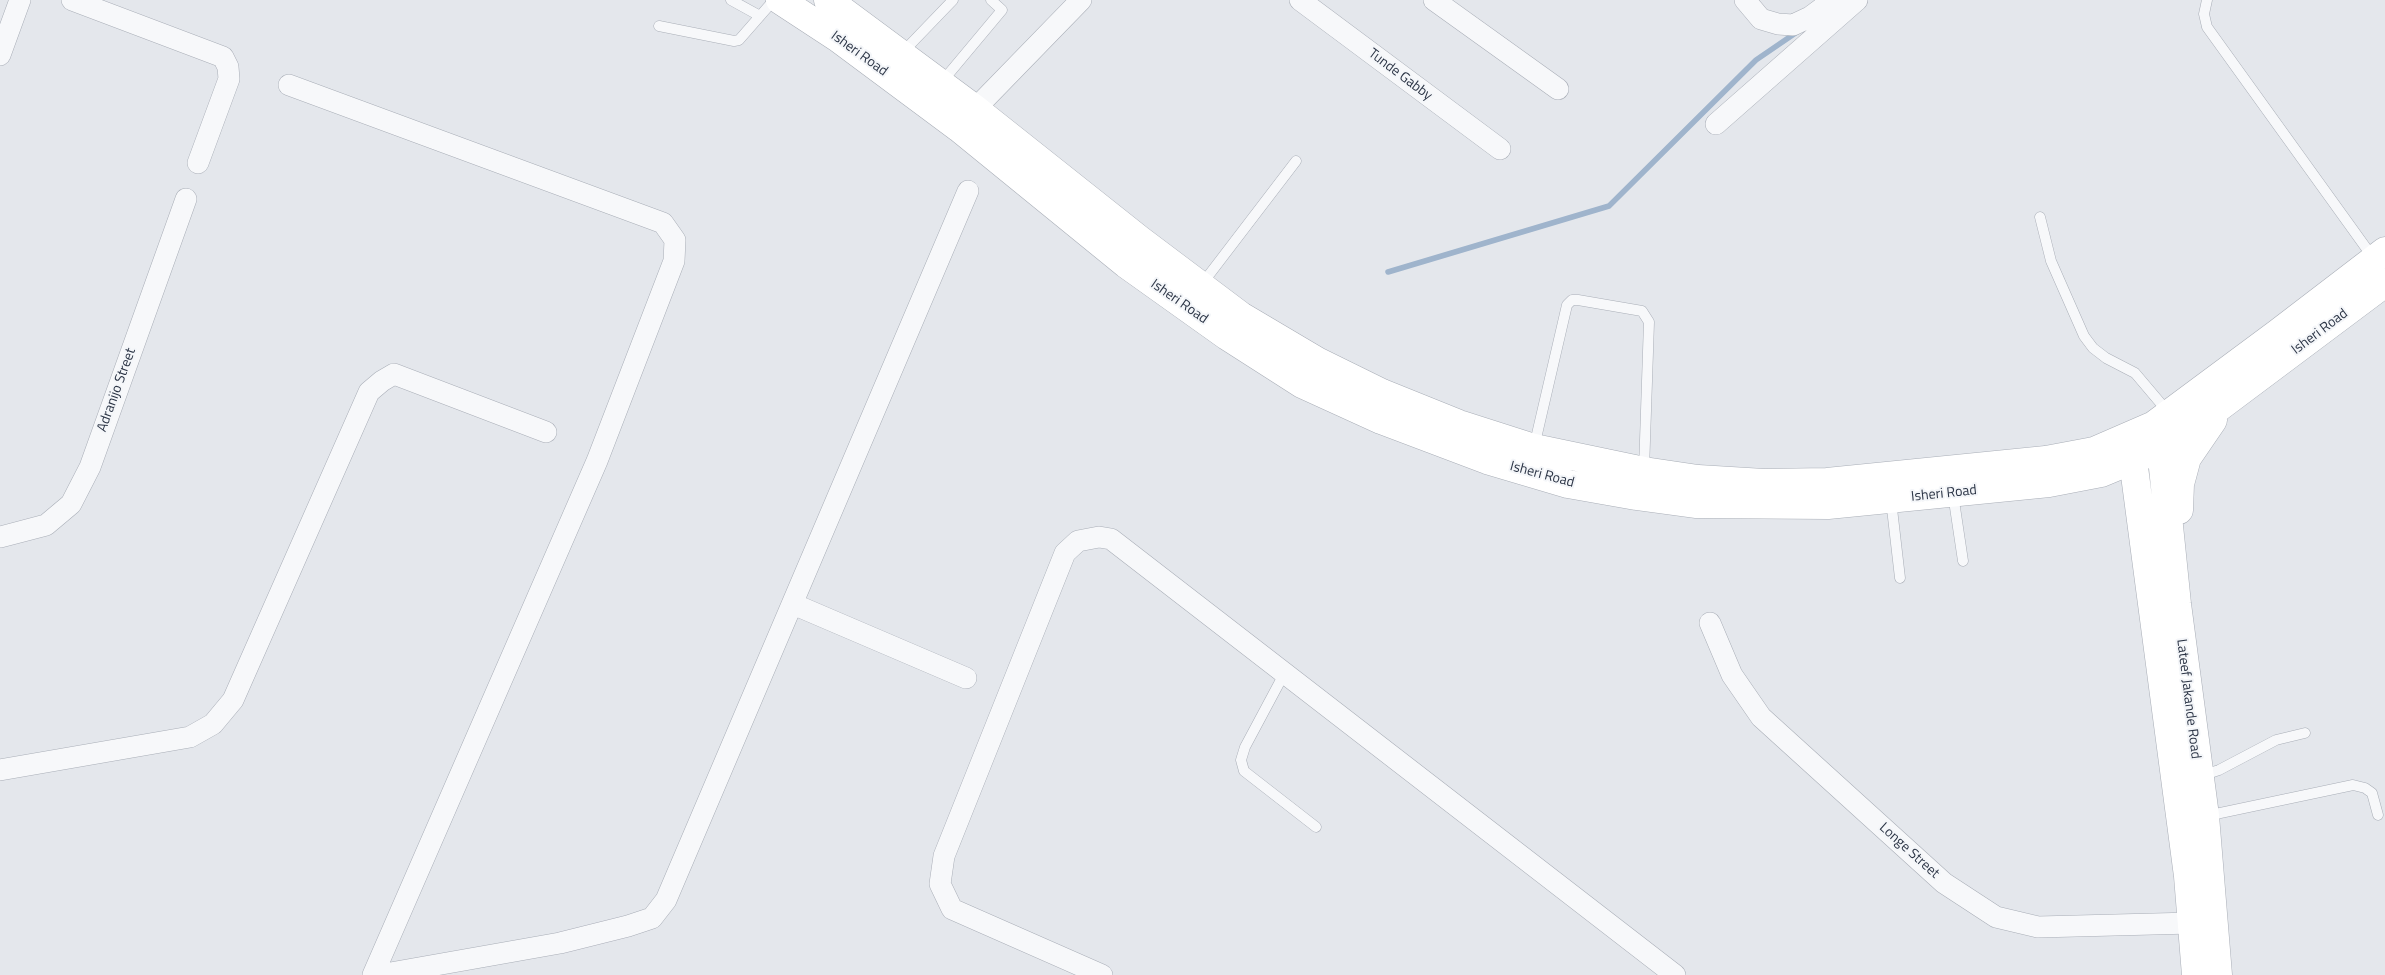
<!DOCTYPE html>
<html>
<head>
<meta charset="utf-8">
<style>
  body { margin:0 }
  canvas { display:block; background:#e4e7ec }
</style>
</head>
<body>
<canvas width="2385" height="975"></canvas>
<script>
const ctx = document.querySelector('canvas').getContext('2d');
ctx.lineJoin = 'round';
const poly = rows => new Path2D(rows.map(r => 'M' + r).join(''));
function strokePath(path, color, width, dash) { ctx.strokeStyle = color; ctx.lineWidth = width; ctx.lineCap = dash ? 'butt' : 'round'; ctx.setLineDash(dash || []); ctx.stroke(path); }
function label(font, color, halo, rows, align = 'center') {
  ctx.font = font + ' "Titillium Web",sans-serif'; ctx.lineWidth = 4; ctx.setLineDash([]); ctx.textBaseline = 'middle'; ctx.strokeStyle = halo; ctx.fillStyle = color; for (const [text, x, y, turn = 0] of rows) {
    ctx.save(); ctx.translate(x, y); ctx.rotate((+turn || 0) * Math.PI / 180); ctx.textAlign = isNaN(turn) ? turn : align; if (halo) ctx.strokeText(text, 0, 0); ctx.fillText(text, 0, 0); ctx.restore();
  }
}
const stream = poly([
  [1388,272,1609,206,1756,60,1797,32]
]);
const service = poly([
  [731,0,760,16],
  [2207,0,2204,14,2207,27,2374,259],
  [659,26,734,41,739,40,774,0],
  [902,53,953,0],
  [941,83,1002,10,991,0],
  [2040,217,2051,261,2084,336,2093,348,2106,358,2135,373,2168,412],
  [1202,284,1296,161],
  [1534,447,1567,305,1572,300,1578,300,1642,311,1649,322,1644,470],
  [1953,494,1963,561],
  [1891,500,1900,578],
  [1284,674,1245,747,1241,760,1244,771,1316,827],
  [2201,776,2219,770,2276,740,2305,733],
  [2206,816,2353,785,2365,788,2372,793,2378,815]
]);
const minor = poly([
  [72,0,223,57,228,67,229,79,198,163],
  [1300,0,1500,149],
  [1434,0,1558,89],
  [1745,0,1761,19,1778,24,1793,25,1810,17,1833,0],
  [0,55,20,0],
  [289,85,663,223,675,240,674,261,597,461,373,975],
  [975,109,1081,0],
  [1716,124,1857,0],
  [0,537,46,525,71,504,90,467,186,199],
  [793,604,966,678],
  [1710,623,1732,675,1761,717,1944,883,1996,917,2038,927,2192,923],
  [0,770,190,737,213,724,233,700,369,392,382,381,394,374,546,432],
  [379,975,560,943,628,926,652,918,666,900,968,191],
  [1102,975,952,909,940,884,944,856,1065,553,1078,541,1099,537,1111,539,1675,975]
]);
const secondary = poly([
  [780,0,838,38,959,128,1126,264,1227,336,1302,384,1381,420,1487,460,1568,484,1636,496,1695,504,1828,505,2049,483,2101,473,2161,448,2214,411,2385,283],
  [828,0,975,109,1140,240,1241,316,1317,361,1382,393,1459,424,1534,448,1644,471,1698,479,1764,483,1827,482,2046,460,2094,451,2154,425,2278,333,2385,251],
  [2155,431,2161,448,2177,604,2205,816,2218,975],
  [2129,443,2133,460,2188,876,2196,975],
  [2179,510,2180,484,2187,458,2213,420]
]);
const streetNames = [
  ["Isheri Road",859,54,36],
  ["Tunde Gabby",1400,75,37],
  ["Isheri Road",1179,302,35],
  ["Isheri Road",2320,332,-37],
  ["Adranijo Street",117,390,-70],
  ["Isheri Road",1542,475,15],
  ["Isheri Road",1944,494,-6],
  ["Lateef Jakande Road",2188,699,83],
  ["Longe Street",1909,851,42]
];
strokePath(stream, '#9fb4cc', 5.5);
strokePath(service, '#a9aeb7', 11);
strokePath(minor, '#a9aeb7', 22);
strokePath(secondary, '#a9aeb7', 29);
strokePath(service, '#f7f8fa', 10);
strokePath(minor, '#f7f8fa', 21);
strokePath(secondary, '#fff', 28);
label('14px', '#2b3445', '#f4f6f9', streetNames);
</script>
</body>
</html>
